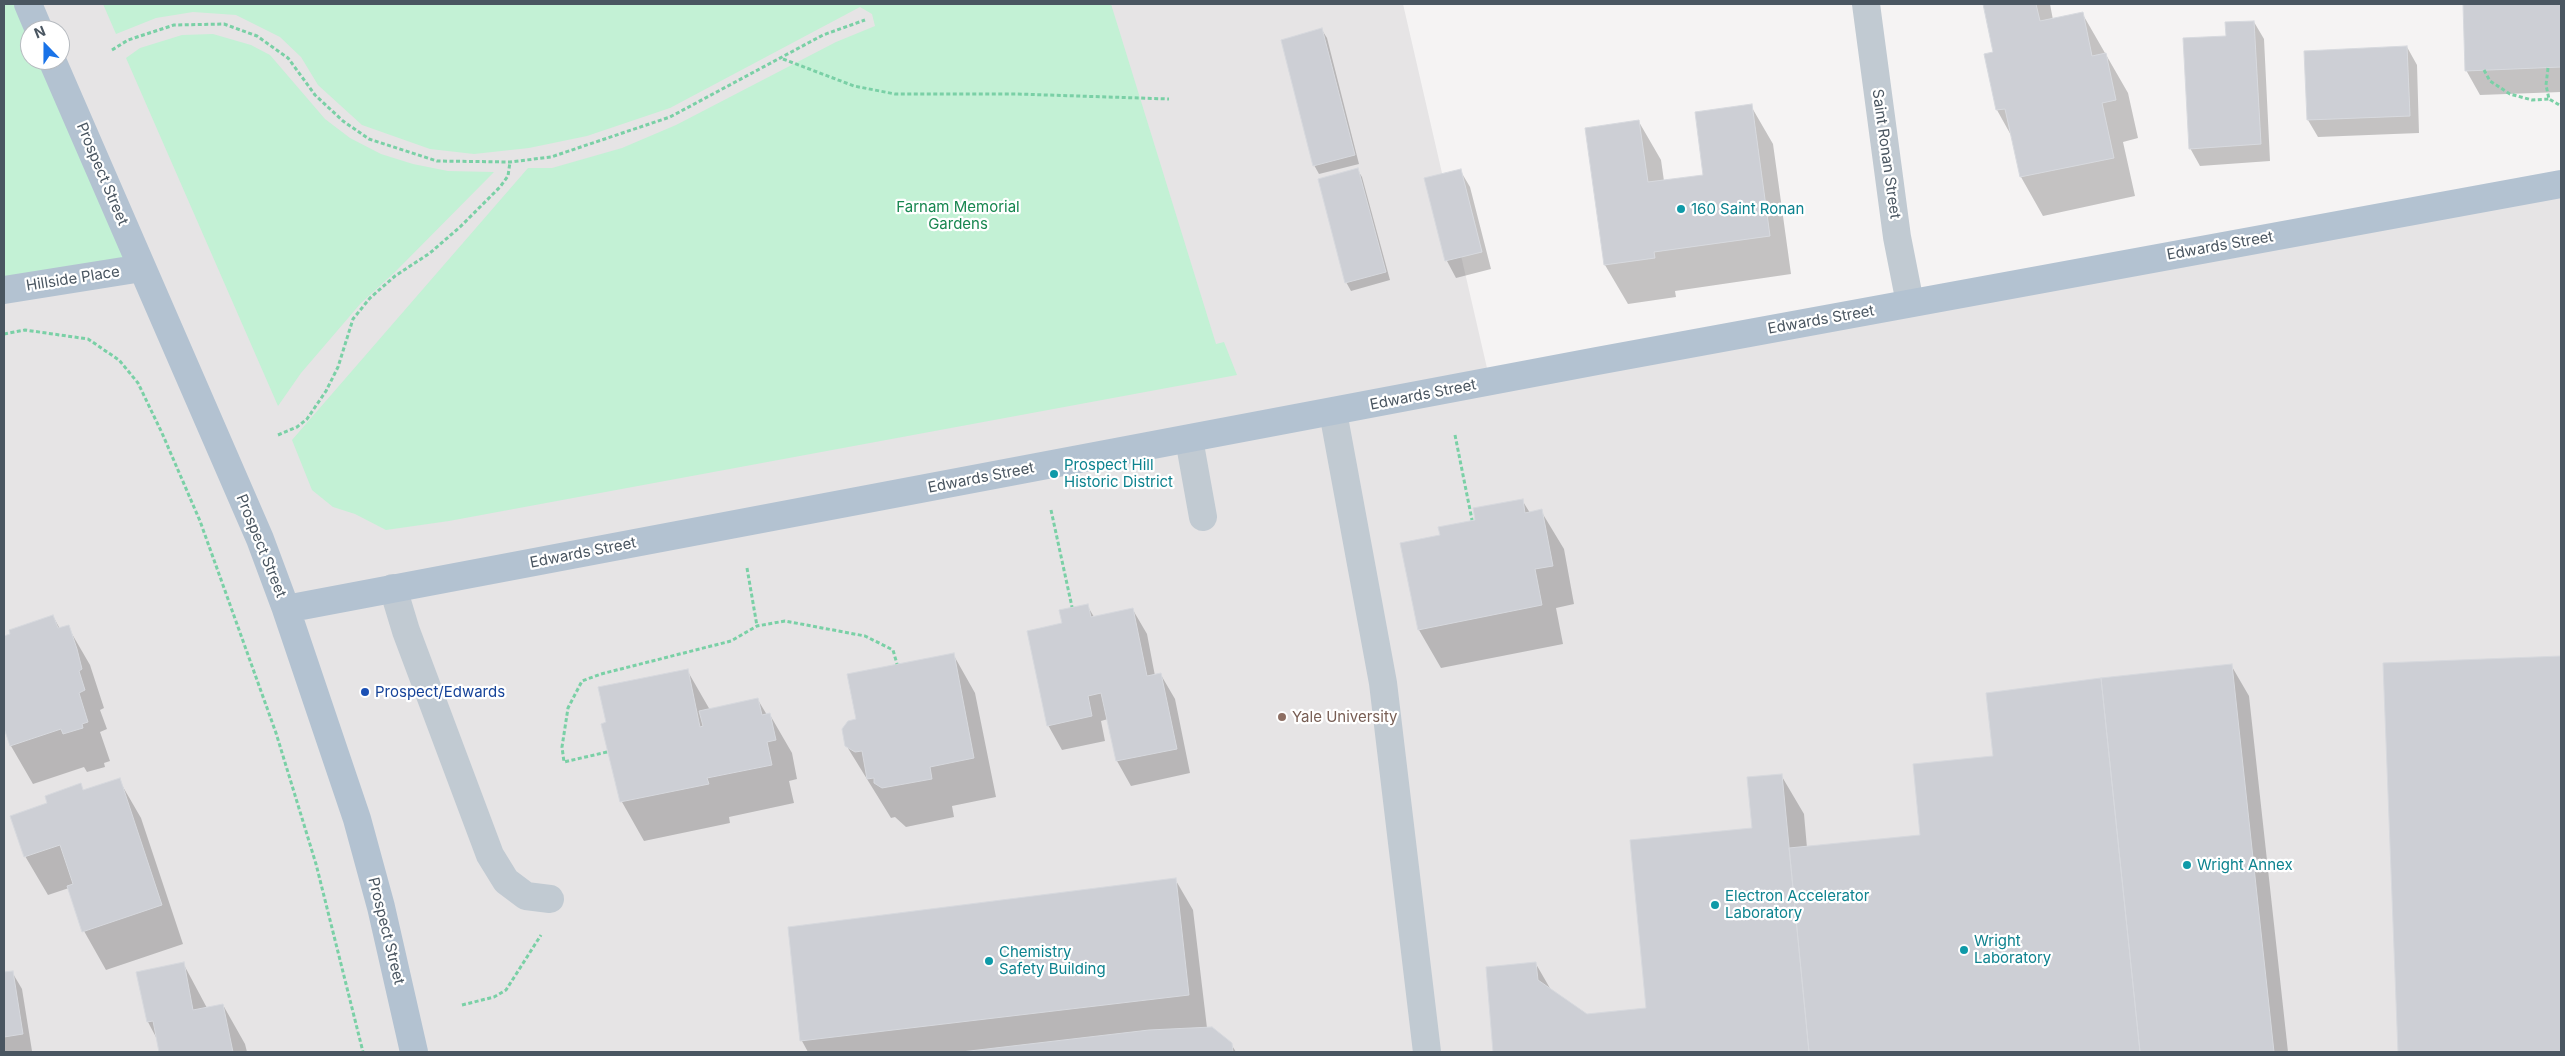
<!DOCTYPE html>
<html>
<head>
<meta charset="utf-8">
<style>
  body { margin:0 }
  #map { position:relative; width:2565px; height:1056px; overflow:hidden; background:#f5f3f3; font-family:Inter,sans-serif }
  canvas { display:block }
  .frame { position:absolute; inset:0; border:5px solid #4a5661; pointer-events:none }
  .north { position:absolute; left:20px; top:20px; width:50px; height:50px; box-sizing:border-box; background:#fff; border:1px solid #b7bbc0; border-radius:50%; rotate:338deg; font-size:14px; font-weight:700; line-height:20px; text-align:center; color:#4a5661 }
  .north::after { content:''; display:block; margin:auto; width:18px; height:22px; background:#1a73e8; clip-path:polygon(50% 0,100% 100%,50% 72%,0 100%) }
</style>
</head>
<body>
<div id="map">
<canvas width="2565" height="1056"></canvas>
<div class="frame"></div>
<div class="north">N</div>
</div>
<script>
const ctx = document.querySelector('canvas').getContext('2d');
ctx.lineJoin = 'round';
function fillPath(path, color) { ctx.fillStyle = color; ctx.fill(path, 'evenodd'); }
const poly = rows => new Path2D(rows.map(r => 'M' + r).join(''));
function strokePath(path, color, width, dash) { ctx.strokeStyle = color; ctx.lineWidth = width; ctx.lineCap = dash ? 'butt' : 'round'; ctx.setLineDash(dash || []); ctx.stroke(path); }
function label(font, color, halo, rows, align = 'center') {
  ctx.font = font + ' Inter,sans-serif'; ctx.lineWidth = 4.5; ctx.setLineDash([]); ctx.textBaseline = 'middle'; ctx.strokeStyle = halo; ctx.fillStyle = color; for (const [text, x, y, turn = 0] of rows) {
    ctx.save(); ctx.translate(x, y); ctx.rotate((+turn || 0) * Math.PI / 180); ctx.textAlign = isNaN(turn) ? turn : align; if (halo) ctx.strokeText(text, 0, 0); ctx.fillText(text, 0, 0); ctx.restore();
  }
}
const education = poly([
  [4,4,1403,4,1490,381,2561,184,2561,1052,4,1052],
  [30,30,60,30,60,60,30,60]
]);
const green = poly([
  [4,4,28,4,30,60,52,60,142,268,4,290],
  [103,4,1111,4,1216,344,1224,342,1237,375,449,521,386,530,355,514,333,507,312,490,292,440,528,168,552,168,622,148,676,125,836,42,875,26,872,14,860,7,670,108,587,136,529,148,474,154,430,149,362,125,318,85,301,57,280,37,236,15,193,12,156,18,116,34],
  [213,34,251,45,270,55,325,119,350,138,381,154,413,164,448,171,494,172,395,272,361,303,301,373,278,406,126,58,140,48,182,35]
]);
const shadow = poly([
  [1984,4,2050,4,2053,20,2082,13,2128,93,2138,138,2123,142,2135,196,2043,216,2021,177,2012,137,1997,110,1986,55,1995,53],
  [2464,4,2561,4,2561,92,2480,95,2466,70],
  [2254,22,2264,39,2270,161,2200,166,2190,148,2227,37],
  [1322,30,1327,38,1359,164,1319,174,1314,165],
  [2407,47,2417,65,2419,133,2318,137,2308,120],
  [1751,106,1773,144,1791,274,1675,291,1676,297,1628,304,1605,265,1586,129,1639,122,1661,160,1664,181,1704,176],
  [1357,169,1362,177,1390,280,1351,291,1346,282],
  [1460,170,1470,187,1491,269,1456,278,1447,261,1426,179],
  [1522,500,1530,513,1541,511,1564,549,1574,604,1556,608,1563,644,1441,668,1419,630,1441,536],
  [1087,605,1094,617,1133,610,1147,634,1155,676,1161,675,1175,699,1190,773,1131,786,1117,761,1108,719,1101,721,1105,741,1062,750,1048,725,1063,624],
  [53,616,60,629,68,627,90,665,104,708,100,710,107,729,100,732,110,761,104,763,105,767,87,772,84,767,33,784,11,746,4,724,4,637],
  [953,654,975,693,996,797,952,806,954,817,906,827,895,817,891,818,846,745,857,720],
  [2561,657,2561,1052,2399,1052,2384,664],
  [2231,665,2249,696,2288,1052,1495,1052,1487,968,1536,964,1551,990,1587,1015,1647,1009,1753,829,1781,775,1804,814,1807,848,1922,836,1994,757],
  [687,670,710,710,758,700,767,715,770,715,792,753,797,779,789,781,794,803,729,817,730,823,644,841,622,802,602,725],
  [119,780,141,818,183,944,106,970,84,931,69,888,48,895,25,856,49,804],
  [1175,879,1193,910,1207,1028,1231,1044,1236,1052,808,1052,802,1041],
  [183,963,207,1008,223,1005,245,1044,247,1052,160,1052,157,1039,148,1022],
  [12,972,22,989,32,1051,4,1052,4,974]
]);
const building = poly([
  [1983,4,2036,4,2040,21,2083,12,2092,56,2106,53,2116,100,2102,103,2114,158,2020,177,2005,109,1996,110,1984,54,1993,52,1983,4],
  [2463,4,2561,4,2561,67,2465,71,2463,4],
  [2254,21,2261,144,2189,149,2183,38,2226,36,2225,22,2254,21],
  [1322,28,1355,155,1313,166,1281,40,1322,28],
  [2407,46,2410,116,2307,120,2304,51,2407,46],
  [1752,104,1770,236,1654,252,1655,258,1604,265,1585,128,1639,120,1648,182,1703,175,1695,112,1752,104],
  [1358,168,1386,272,1345,283,1318,179,1358,168],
  [1461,169,1482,252,1445,261,1424,178,1461,169],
  [1523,499,1525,513,1542,509,1553,566,1535,569,1542,605,1418,630,1400,543,1440,535,1438,527,1475,520,1473,508,1523,499],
  [1088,604,1091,617,1133,608,1147,676,1161,673,1177,749,1116,761,1101,693,1088,696,1092,716,1047,726,1027,631,1062,623,1059,610,1088,604],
  [53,615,58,628,69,625,77,649,82,669,79,671,85,690,79,693,88,722,82,724,83,728,63,734,61,729,10,746,4,728,4,636,10,634,9,630,53,615],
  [954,653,974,758,930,767,932,779,882,788,874,783,874,778,867,779,862,751,855,752,845,746,842,729,848,721,856,719,847,674,954,653],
  [2561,656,2561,1052,2398,1052,2383,663,2561,656],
  [2232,664,2274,1052,2140,1052,2101,678,2232,664],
  [688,669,700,727,703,726,699,711,758,698,762,715,770,713,776,740,767,742,772,765,707,778,709,784,620,802,601,724,606,722,598,687,688,669],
  [2101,678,2140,1052,1809,1052,1789,848,1920,835,1913,764,1993,756,1986,693,2101,678],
  [1782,774,1809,1052,1493,1052,1486,967,1536,962,1538,980,1587,1014,1646,1008,1630,840,1752,828,1747,777,1782,774],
  [120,778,162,905,82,932,67,886,73,884,60,845,24,857,10,816,47,803,45,796,81,783,83,790,120,778],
  [1176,878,1189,995,800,1041,788,927,1176,878],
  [184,962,193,1010,223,1004,233,1052,159,1052,153,1021,147,1022,136,972,184,962],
  [13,971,23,1034,4,1037,4,972,13,971],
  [1212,1027,1232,1043,1233,1052,961,1052,1149,1030,1212,1027]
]);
const path = poly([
  [112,50,128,40,174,25,224,24,257,36,288,58,315,95,343,121,369,139,437,161,510,162,551,157,670,117,823,35,865,20],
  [783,59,854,86,895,94,1017,94,1169,99],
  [2548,68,2546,85,2549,99,2561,106],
  [2484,70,2490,81,2510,94,2532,100,2549,99],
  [4,334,25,330,88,339,119,360,138,383,162,433,200,521,276,733,316,864,363,1052],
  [278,435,297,427,307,419,326,391,338,367,353,319,370,298,395,276,430,253,460,227,500,187,508,176,510,162],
  [1455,435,1472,520],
  [1051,510,1072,607],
  [747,568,757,626],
  [607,752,564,762,562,747,568,708,582,681,601,674,731,641,757,626,785,621,865,636,893,650,897,664],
  [462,1005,494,997,506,990,541,935]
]);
const minor = poly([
  [1866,4,1897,237,1910,303],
  [1333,412,1383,683,1427,1052],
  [1189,439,1203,517],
  [393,588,406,631,490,855,506,881,526,896,550,899]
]);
const major = poly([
  [28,4,39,30],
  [52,60,260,539,286,609,357,819,381,907,414,1052],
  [4,290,142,268],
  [286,609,1597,361,2561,184]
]);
const markers = [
  [1681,209,5,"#0f9aa8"],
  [1054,474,5,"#0f9aa8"],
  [365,692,5,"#1a4fb4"],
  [1282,717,5,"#8d6e63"],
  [2187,865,5,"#0f9aa8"],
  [1715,905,5,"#0f9aa8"],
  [1964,950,5,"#0f9aa8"],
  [989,961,5,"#0f9aa8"]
];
const streetNames = [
  ["Saint Ronan Street",1886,154,82],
  ["Prospect Street",102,174,67],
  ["Edwards Street",2220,246,-10],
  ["Hillside Place",73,279,-9],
  ["Edwards Street",1821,320,-10],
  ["Edwards Street",1423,395,-11],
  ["Edwards Street",981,478,-11],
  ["Prospect Street",261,546,68],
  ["Edwards Street",583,553,-11],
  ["Prospect Street",386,931,76]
];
const parkNames = [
  ["Farnam Memorial",958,207],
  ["Gardens",958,224]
];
const cultureNames = [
  ["160 Saint Ronan",1691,209],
  ["Prospect Hill",1064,465],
  ["Historic District",1064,482],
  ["Wright Annex",2197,865],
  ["Electron Accelerator",1725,896],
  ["Laboratory",1725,913],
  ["Wright",1974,941],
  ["Laboratory",1974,958],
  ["Chemistry",999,952],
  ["Safety Building",999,969]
];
const transitNames = [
  ["Prospect/Edwards",375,692]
];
const educationNames = [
  ["Yale University",1292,717]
];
fillPath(education, '#e6e4e5');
fillPath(green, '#c3f1d5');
fillPath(shadow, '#0003');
fillPath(building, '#cdcfd5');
strokePath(building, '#d7d9de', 1);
strokePath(path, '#7ad0a6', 3, [4, 2.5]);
strokePath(minor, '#c1cad2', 28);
strokePath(major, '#b3c2d1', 28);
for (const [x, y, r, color] of markers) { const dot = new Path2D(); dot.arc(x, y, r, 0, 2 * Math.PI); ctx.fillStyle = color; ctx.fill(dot); strokePath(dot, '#fff', 2); }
label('15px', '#4a5661', '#fff', streetNames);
label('15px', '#17864f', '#fff', parkNames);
label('15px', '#0d838f', '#fff', cultureNames, 'left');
label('15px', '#164399', '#fff', transitNames, 'left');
label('15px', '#785e54', '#fff', educationNames, 'left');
</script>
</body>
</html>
